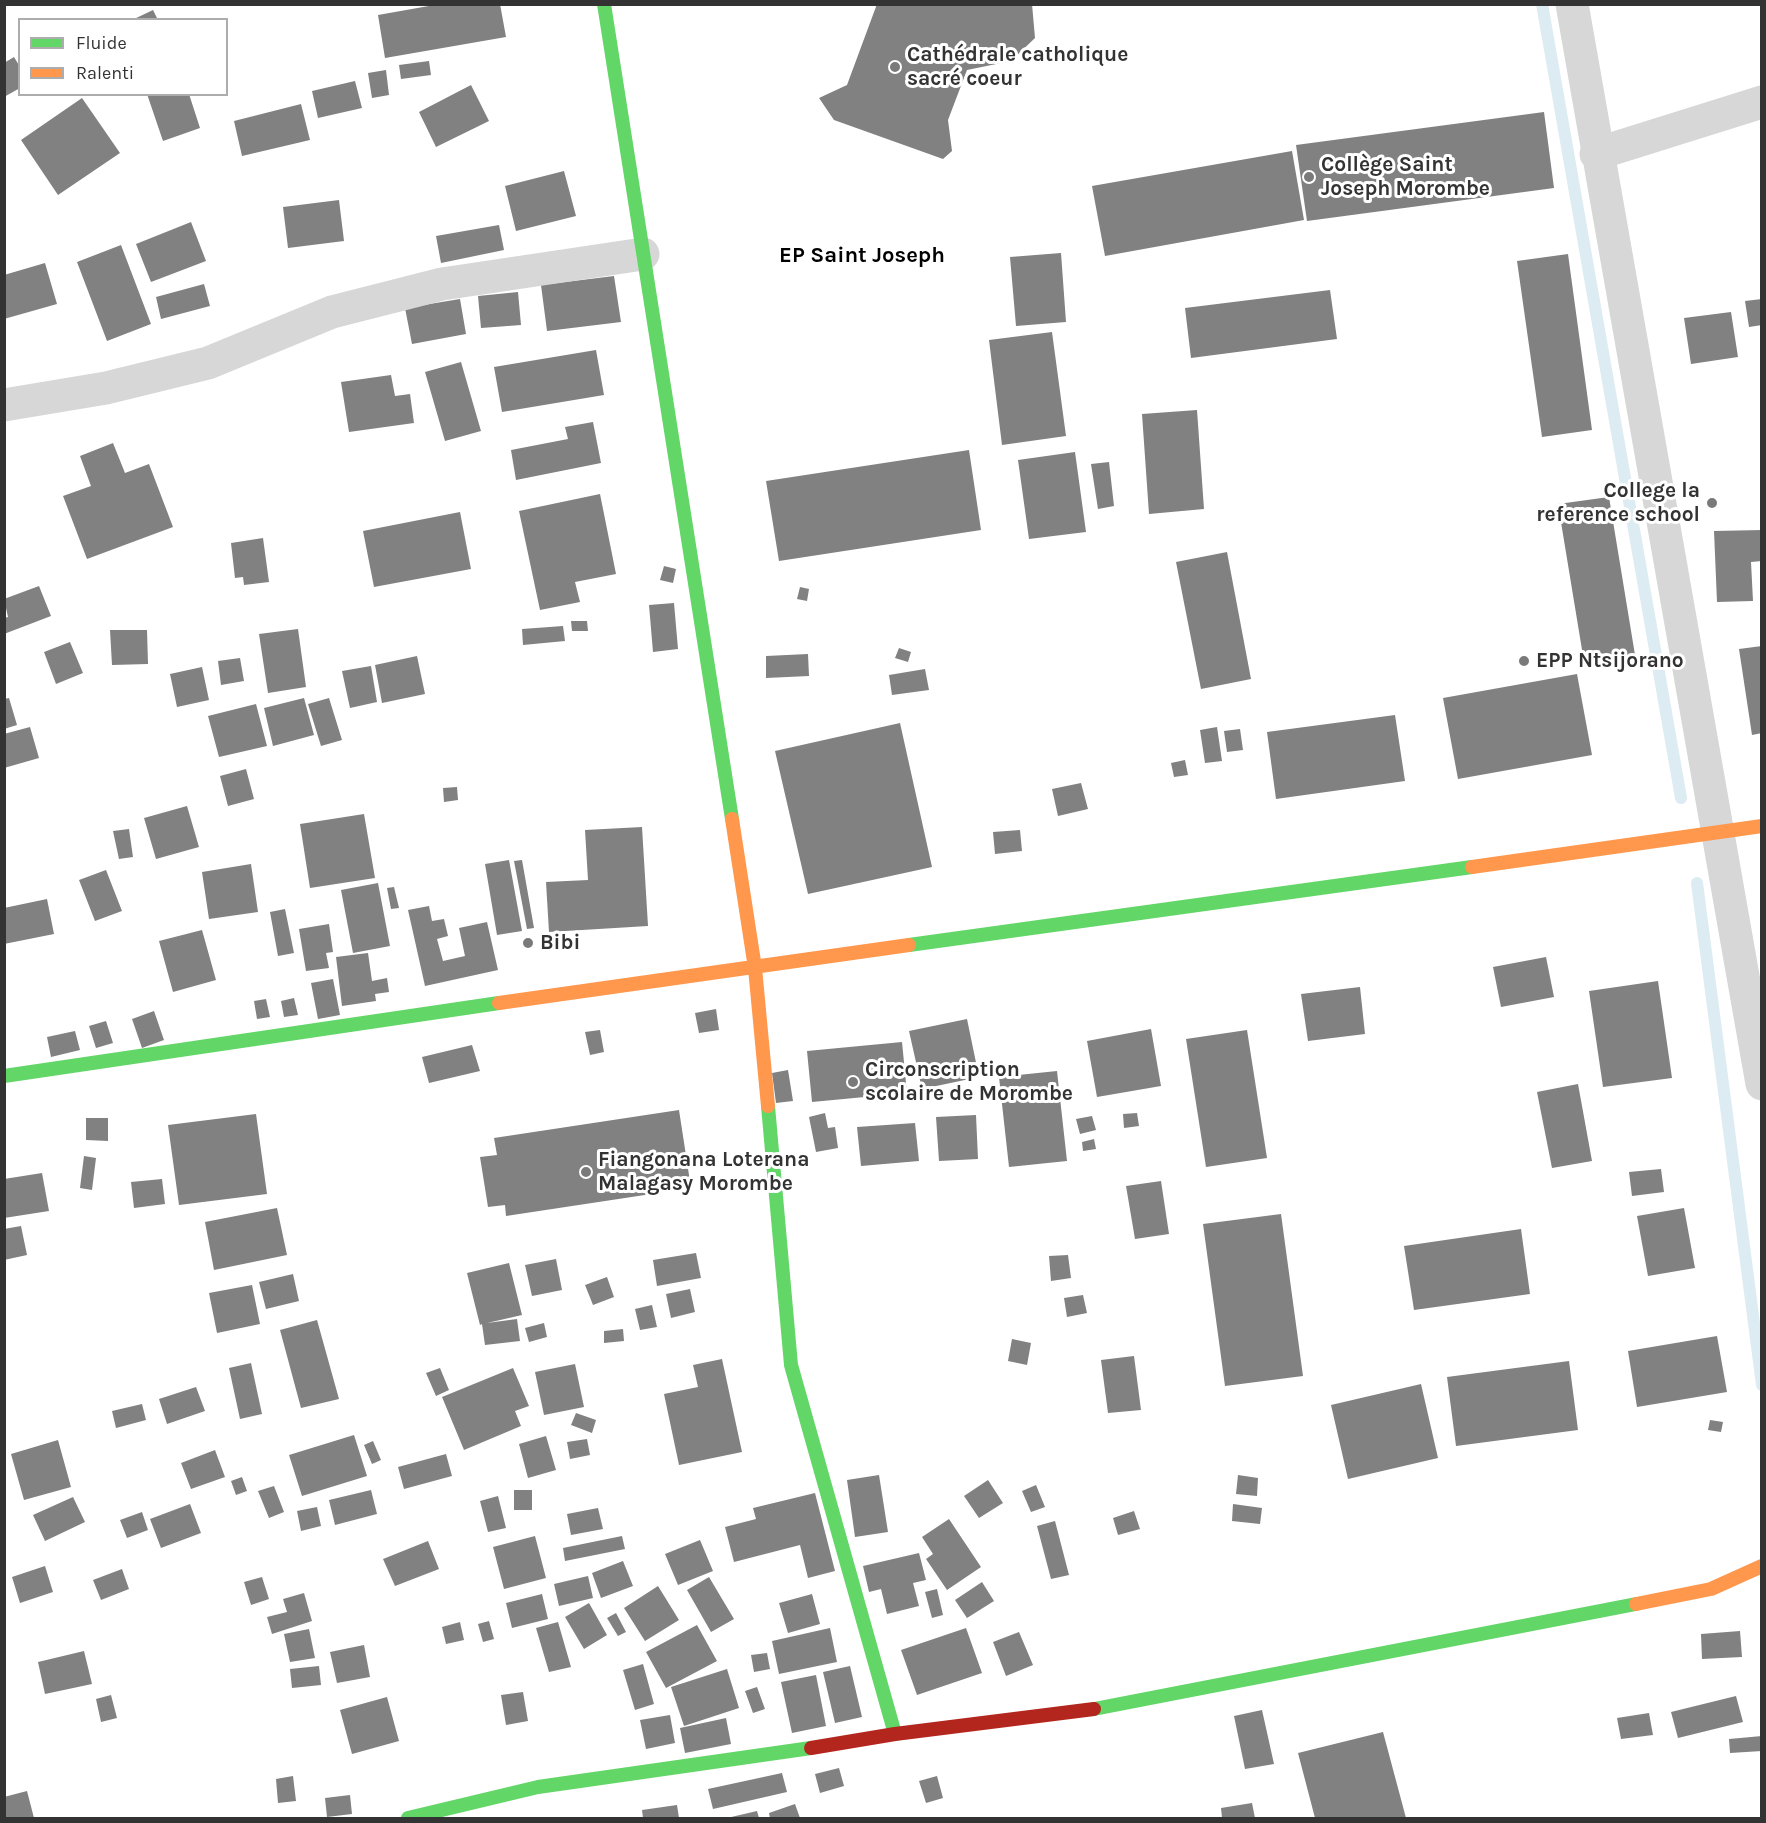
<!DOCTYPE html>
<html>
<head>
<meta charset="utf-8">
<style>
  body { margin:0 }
  #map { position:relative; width:1766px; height:1823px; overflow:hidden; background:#fff; font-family:Karla,sans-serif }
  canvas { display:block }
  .frame { position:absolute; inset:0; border:6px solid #333; pointer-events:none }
  .legend { position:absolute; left:18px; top:18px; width:210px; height:78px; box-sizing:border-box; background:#fff; border:2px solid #adadad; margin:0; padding:8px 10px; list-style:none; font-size:18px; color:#333 }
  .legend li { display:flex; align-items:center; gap:12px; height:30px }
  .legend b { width:30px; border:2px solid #adadad }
</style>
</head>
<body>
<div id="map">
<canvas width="1766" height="1823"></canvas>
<div class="frame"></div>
<ul class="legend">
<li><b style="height:8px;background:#63d668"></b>Fluide</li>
<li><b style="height:8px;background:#ff974d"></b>Ralenti</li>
</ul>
</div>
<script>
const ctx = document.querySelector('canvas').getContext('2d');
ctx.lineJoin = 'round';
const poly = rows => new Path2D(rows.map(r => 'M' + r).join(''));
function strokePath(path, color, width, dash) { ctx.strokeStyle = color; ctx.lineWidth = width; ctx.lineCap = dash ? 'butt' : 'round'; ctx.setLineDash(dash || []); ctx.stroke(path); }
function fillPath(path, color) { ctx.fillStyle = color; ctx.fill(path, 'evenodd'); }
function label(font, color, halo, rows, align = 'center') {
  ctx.font = font + ' Karla,sans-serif'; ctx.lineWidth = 6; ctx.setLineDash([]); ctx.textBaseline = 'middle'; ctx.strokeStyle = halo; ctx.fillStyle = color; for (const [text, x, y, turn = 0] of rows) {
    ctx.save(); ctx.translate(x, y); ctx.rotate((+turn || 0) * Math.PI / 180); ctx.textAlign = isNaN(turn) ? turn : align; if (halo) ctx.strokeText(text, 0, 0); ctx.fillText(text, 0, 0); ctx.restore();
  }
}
const stream = poly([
  [1542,4,1681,798],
  [1697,883,1762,1385]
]);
const building = poly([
  [440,4,500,4,506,37,385,58,378,15],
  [877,4,1032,4,1035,38,1011,61,967,70,948,120,952,151,943,159,834,120,819,98,847,85],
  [153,10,158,20,132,20],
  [14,57,20,67,20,88,4,97,4,63],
  [429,61,431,75,401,79,399,65],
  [386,70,389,95,372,98,368,73],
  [355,81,362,108,318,118,312,91],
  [471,85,489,121,436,147,419,112],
  [147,94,189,94,200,128,163,141],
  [82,98,120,153,58,195,21,140],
  [301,104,310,140,242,156,234,121],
  [1544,112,1554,188,1307,221,1296,145],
  [1292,151,1304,220,1105,256,1092,186],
  [564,171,576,216,516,231,505,186],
  [339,200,344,241,288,248,283,207],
  [191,222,206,261,151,282,136,244],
  [499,225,504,250,441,263,436,236],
  [121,245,151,324,107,341,77,262],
  [1061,253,1066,322,1016,326,1010,257],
  [1568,254,1592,430,1542,437,1517,261],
  [45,263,57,304,4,319,4,275],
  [614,276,621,322,547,331,541,285],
  [204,284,210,306,161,319,156,297],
  [1330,290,1337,339,1191,358,1185,308],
  [518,292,521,325,481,328,478,296],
  [460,299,466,334,412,344,405,308],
  [1762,299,1762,325,1749,327,1745,301],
  [1731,312,1738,357,1691,364,1684,318],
  [1052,332,1066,436,1002,445,989,340],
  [596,350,604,395,502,412,494,367],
  [461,362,481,431,445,441,425,372],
  [391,375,395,396,410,394,414,423,349,432,341,382],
  [1197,410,1204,509,1149,514,1142,414],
  [593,422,601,463,516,480,511,450,568,439,565,427],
  [113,443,125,473,149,464,173,527,87,559,63,496,91,486,80,456],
  [969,450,981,530,779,561,766,481],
  [1075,452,1086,532,1029,539,1018,460],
  [1109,462,1114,506,1098,509,1091,464],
  [600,494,616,574,575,582,580,602,540,610,519,511],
  [1609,497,1636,661,1585,668,1558,504],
  [460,512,471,569,374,587,363,531],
  [1762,530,1762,561,1751,562,1753,601,1717,602,1714,531],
  [263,538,269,582,244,585,243,577,235,578,231,543],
  [1227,552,1251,679,1201,689,1176,562],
  [664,566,676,569,673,583,660,580],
  [39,586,51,616,4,634,4,618,8,617,4,599],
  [800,587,809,589,807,601,797,599],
  [674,603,678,649,653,652,649,605],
  [571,621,587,621,588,631,572,631],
  [563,626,565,641,523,645,522,629],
  [298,629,306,687,268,693,259,634],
  [110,630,147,630,148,664,112,665],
  [70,642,83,673,56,684,44,652],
  [1762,646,1762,733,1752,735,1739,649],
  [899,648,911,652,908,662,895,658],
  [808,654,809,676,766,678,766,656],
  [417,656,425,694,382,703,375,665],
  [240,658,244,681,221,685,218,661],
  [371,666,377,702,350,708,342,671],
  [202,667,209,700,177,707,170,674],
  [925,669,929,690,892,695,889,675],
  [1577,674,1592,755,1458,779,1443,698],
  [9,698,17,725,4,729,4,699],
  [304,698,314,735,273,746,264,708],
  [329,698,342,740,321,746,308,704],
  [256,704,267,746,219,757,208,716],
  [1395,715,1405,781,1276,799,1267,732],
  [900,723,932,867,808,894,775,751],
  [30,727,39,758,4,768,4,734],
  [1217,727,1222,761,1205,763,1200,730],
  [1240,729,1243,750,1227,752,1224,731],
  [1185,760,1188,775,1174,777,1171,763],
  [246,769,254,799,228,806,220,776],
  [1081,783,1088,809,1058,816,1052,789],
  [457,787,458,800,444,802,443,788],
  [187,806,199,847,156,859,144,818],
  [364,814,375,878,310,888,300,824],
  [642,827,648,926,549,932,546,882,588,880,585,830],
  [129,829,133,857,119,859,113,831],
  [1020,830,1022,851,995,854,993,832],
  [509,860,522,931,497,935,485,864],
  [522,860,534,928,527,929,514,861],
  [251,864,258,912,209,919,202,872],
  [106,870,122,911,95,921,79,880],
  [378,883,390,946,353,953,341,890],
  [394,887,399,908,391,909,387,888],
  [47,899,54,934,4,944,4,908],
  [429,906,432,921,444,919,448,936,437,939,443,961,465,956,459,928,487,922,498,970,425,986,408,910],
  [285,909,294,953,278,956,270,912],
  [329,924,333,952,326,953,329,968,306,971,299,929],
  [202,930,216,980,173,992,159,941],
  [368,953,372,981,387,978,389,992,375,994,376,1001,342,1006,336,957],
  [1546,957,1554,997,1501,1007,1493,967],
  [333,979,340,1015,318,1019,311,983],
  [1658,981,1672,1078,1603,1087,1589,991],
  [1360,987,1365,1034,1308,1041,1301,994],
  [294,998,298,1015,284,1017,281,1001],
  [266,999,270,1017,257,1019,254,1001],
  [716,1009,719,1030,699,1033,695,1013],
  [154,1011,164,1040,142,1048,132,1019],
  [967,1019,979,1077,922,1089,909,1031],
  [106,1021,113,1043,96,1048,89,1026],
  [1151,1029,1161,1086,1097,1097,1087,1041],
  [600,1030,604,1052,590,1055,585,1032],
  [1247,1030,1267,1158,1206,1167,1186,1039],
  [75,1031,80,1050,51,1057,47,1037],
  [902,1042,907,1093,812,1102,807,1051],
  [472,1045,480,1071,429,1083,422,1057],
  [788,1070,793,1101,776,1103,772,1073],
  [1057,1071,1067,1161,1009,1167,999,1077],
  [1578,1084,1592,1161,1552,1168,1537,1092],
  [679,1110,691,1188,506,1216,505,1205,488,1207,480,1157,497,1155,494,1138],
  [825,1113,828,1128,835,1127,838,1148,816,1152,809,1117],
  [1137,1113,1139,1126,1124,1128,1123,1114],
  [256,1114,267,1194,179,1205,168,1125],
  [976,1115,978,1159,939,1161,936,1117],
  [1092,1116,1096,1130,1080,1134,1076,1119],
  [86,1118,108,1118,108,1141,86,1140],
  [915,1123,919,1161,861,1166,857,1127],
  [1094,1139,1096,1149,1083,1151,1082,1142],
  [84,1156,96,1158,92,1190,80,1188],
  [1661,1169,1664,1192,1632,1196,1629,1172],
  [42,1173,49,1211,4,1218,4,1179],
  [162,1179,165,1204,134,1208,131,1182],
  [1161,1181,1169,1234,1135,1239,1126,1186],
  [277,1208,287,1255,214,1270,205,1222],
  [1684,1208,1695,1268,1648,1276,1637,1216],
  [1281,1214,1303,1376,1225,1386,1203,1224],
  [21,1226,27,1255,4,1260,4,1229],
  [1521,1229,1530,1294,1414,1310,1404,1246],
  [696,1253,701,1278,657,1286,653,1260],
  [1068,1255,1071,1278,1051,1281,1049,1256],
  [556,1259,562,1290,532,1296,525,1265],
  [509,1263,522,1315,487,1323,517,1319,520,1341,485,1345,482,1324,480,1325,467,1273],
  [293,1274,299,1301,266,1309,259,1282],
  [607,1277,614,1297,593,1305,585,1285],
  [252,1285,260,1324,217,1333,209,1293],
  [690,1289,695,1312,671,1318,666,1294],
  [1083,1295,1087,1313,1067,1317,1064,1298],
  [652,1305,657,1327,640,1330,635,1309],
  [317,1320,339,1399,301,1408,280,1330],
  [544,1323,547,1337,529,1342,525,1328],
  [623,1329,624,1341,604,1343,604,1331],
  [1717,1336,1727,1392,1637,1407,1628,1351],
  [1012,1339,1031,1343,1027,1365,1008,1361],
  [1134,1356,1141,1410,1108,1413,1101,1360],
  [722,1359,742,1452,679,1465,664,1394,698,1387,693,1365],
  [1569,1361,1578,1430,1456,1446,1447,1377],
  [251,1363,262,1414,240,1419,229,1368],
  [575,1364,584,1407,544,1415,535,1372],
  [440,1368,449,1390,436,1396,426,1373],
  [513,1368,529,1406,515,1411,521,1426,464,1450,442,1397],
  [1421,1384,1438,1458,1348,1479,1331,1405],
  [196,1387,205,1411,167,1424,159,1399],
  [142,1404,146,1420,116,1428,112,1411],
  [576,1413,596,1420,592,1433,571,1425],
  [1710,1420,1723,1422,1721,1432,1708,1430],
  [354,1435,367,1476,302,1496,289,1455],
  [546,1436,556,1470,528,1478,519,1444],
  [587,1439,590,1455,570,1459,567,1442],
  [58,1440,71,1487,24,1500,11,1454],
  [373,1441,381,1460,372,1464,364,1445],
  [215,1450,225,1477,191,1489,181,1463],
  [446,1454,452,1476,404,1489,398,1467],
  [879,1475,888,1532,855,1537,847,1480],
  [1238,1475,1258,1478,1257,1496,1236,1494],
  [242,1477,247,1491,236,1495,231,1481],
  [988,1480,1003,1503,979,1518,964,1496],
  [1036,1485,1045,1507,1031,1512,1022,1491],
  [274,1486,284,1512,269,1518,258,1491],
  [371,1490,377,1514,335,1525,329,1500],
  [514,1490,532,1490,532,1510,514,1510],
  [815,1493,835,1571,808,1578,800,1545,734,1562,725,1527,756,1519,753,1508],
  [498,1496,506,1528,488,1532,480,1501],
  [73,1497,85,1522,45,1541,33,1515],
  [190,1504,201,1533,161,1548,150,1519],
  [1233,1504,1262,1508,1260,1524,1232,1521],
  [317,1507,321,1526,301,1531,297,1511],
  [598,1508,603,1529,571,1535,567,1514],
  [1134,1511,1140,1529,1118,1535,1113,1518],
  [142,1512,148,1530,127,1538,120,1520],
  [949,1519,981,1567,947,1590,926,1559,933,1554,922,1537],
  [1055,1521,1069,1575,1051,1579,1037,1526],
  [535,1536,546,1578,504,1589,493,1547],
  [622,1536,625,1549,565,1561,563,1548],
  [700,1540,713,1571,678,1585,665,1554],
  [428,1541,439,1569,395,1586,383,1559],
  [919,1553,926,1580,913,1583,919,1606,887,1614,881,1589,869,1592,863,1566],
  [623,1561,633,1586,601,1598,592,1573],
  [45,1566,53,1592,20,1603,12,1577],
  [122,1569,129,1589,101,1600,93,1580],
  [588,1576,593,1598,559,1606,554,1584],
  [262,1577,269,1599,251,1605,244,1582],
  [709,1577,734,1619,711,1632,687,1590],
  [982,1582,994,1601,967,1618,955,1600],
  [658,1586,679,1620,645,1641,624,1608],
  [937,1589,943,1615,932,1618,925,1592],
  [304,1593,312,1621,272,1634,267,1617,287,1612,283,1599],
  [542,1594,548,1619,512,1628,506,1603],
  [812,1594,820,1624,788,1633,779,1603],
  [589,1603,607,1635,584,1649,565,1617],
  [616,1613,626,1632,618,1636,607,1618],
  [489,1621,494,1639,483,1642,478,1624],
  [460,1622,464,1640,446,1644,442,1627],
  [558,1622,571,1667,549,1672,536,1628],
  [697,1625,717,1661,666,1688,646,1652],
  [830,1628,837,1662,779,1674,772,1641],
  [966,1628,982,1673,917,1695,901,1650],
  [309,1629,315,1658,290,1662,284,1634],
  [1740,1631,1742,1657,1702,1659,1701,1634],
  [1019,1632,1033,1665,1006,1676,993,1642],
  [364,1645,370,1677,337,1683,330,1652],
  [84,1651,92,1684,45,1694,38,1662],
  [767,1653,770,1669,754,1672,751,1655],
  [643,1664,654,1704,635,1710,623,1670],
  [319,1666,321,1685,292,1688,290,1669],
  [850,1666,862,1717,835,1723,823,1672],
  [727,1669,739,1708,684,1726,671,1687],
  [816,1675,826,1726,792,1733,781,1682],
  [757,1687,765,1709,753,1713,745,1691],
  [523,1692,528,1721,506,1725,501,1695],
  [111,1695,117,1718,101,1722,96,1699],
  [1736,1696,1743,1722,1678,1738,1671,1712],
  [387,1697,399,1741,352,1754,340,1710],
  [1262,1710,1274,1764,1245,1769,1234,1716],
  [1649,1713,1653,1735,1621,1739,1617,1718],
  [670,1715,675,1743,646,1749,640,1720],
  [726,1718,731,1744,685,1753,680,1728],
  [1383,1732,1406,1818,1315,1818,1298,1753],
  [1762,1736,1762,1751,1730,1753,1729,1739],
  [839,1768,844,1786,820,1793,815,1774],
  [782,1773,787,1792,713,1809,708,1789],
  [293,1776,296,1801,278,1803,276,1779],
  [937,1776,943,1798,926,1803,919,1781],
  [27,1791,34,1818,4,1818,4,1797],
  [350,1795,352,1814,327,1817,325,1798],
  [1252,1803,1255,1818,1222,1818,1221,1808],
  [795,1804,800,1818,770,1818,769,1813],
  [677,1805,679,1818,643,1818,642,1810],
  [757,1811,759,1818,727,1818]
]);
const street = poly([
  [1572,4,1762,1084],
  [1596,154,1762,102],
  [4,405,106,388,208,363,332,312,442,284,643,254]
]);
const fast = poly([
  [604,4,732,819],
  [909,945,1472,867],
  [4,1076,499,1003],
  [768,1106,791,1365,895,1734],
  [1094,1709,1636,1604],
  [408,1818,538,1787,811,1748]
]);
const slow = poly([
  [732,819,755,968,768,1106],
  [1472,867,1762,826],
  [499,1003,909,945],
  [1636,1604,1711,1589,1762,1566]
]);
const jam = poly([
  [811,1748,895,1734,1094,1709]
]);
const markers = [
  [895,67,6,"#7a7a7a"],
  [1309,177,6,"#7a7a7a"],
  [1712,503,6,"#7a7a7a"],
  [1524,661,6,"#7a7a7a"],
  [528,943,6,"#7a7a7a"],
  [853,1082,6,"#7a7a7a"],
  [586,1172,6,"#7a7a7a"]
];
const poiNames = [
  ["Cathédrale catholique",907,55],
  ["sacré coeur",907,79],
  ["Collège Saint",1321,165],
  ["Joseph Morombe",1321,189],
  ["College la",1700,491,"right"],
  ["reference school",1700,515,"right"],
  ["EPP Ntsijorano",1536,661],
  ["Bibi",540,943],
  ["Circonscription",865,1070],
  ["scolaire de Morombe",865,1094],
  ["Fiangonana Loterana",598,1160],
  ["Malagasy Morombe",598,1184]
];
const neighbourhoodNames = [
  ["EP Saint Joseph",862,256]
];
strokePath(stream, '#ddebf3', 12);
fillPath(building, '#818181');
strokePath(street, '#d7d7d7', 33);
strokePath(fast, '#63d668', 14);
strokePath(slow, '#ff974d', 14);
strokePath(jam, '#b3261e', 14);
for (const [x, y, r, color] of markers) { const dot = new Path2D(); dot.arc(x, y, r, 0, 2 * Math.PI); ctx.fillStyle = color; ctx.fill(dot); strokePath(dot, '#fff', 2); }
label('bold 21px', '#333', '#fff', poiNames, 'left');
label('bold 22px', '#000', '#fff', neighbourhoodNames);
</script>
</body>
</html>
